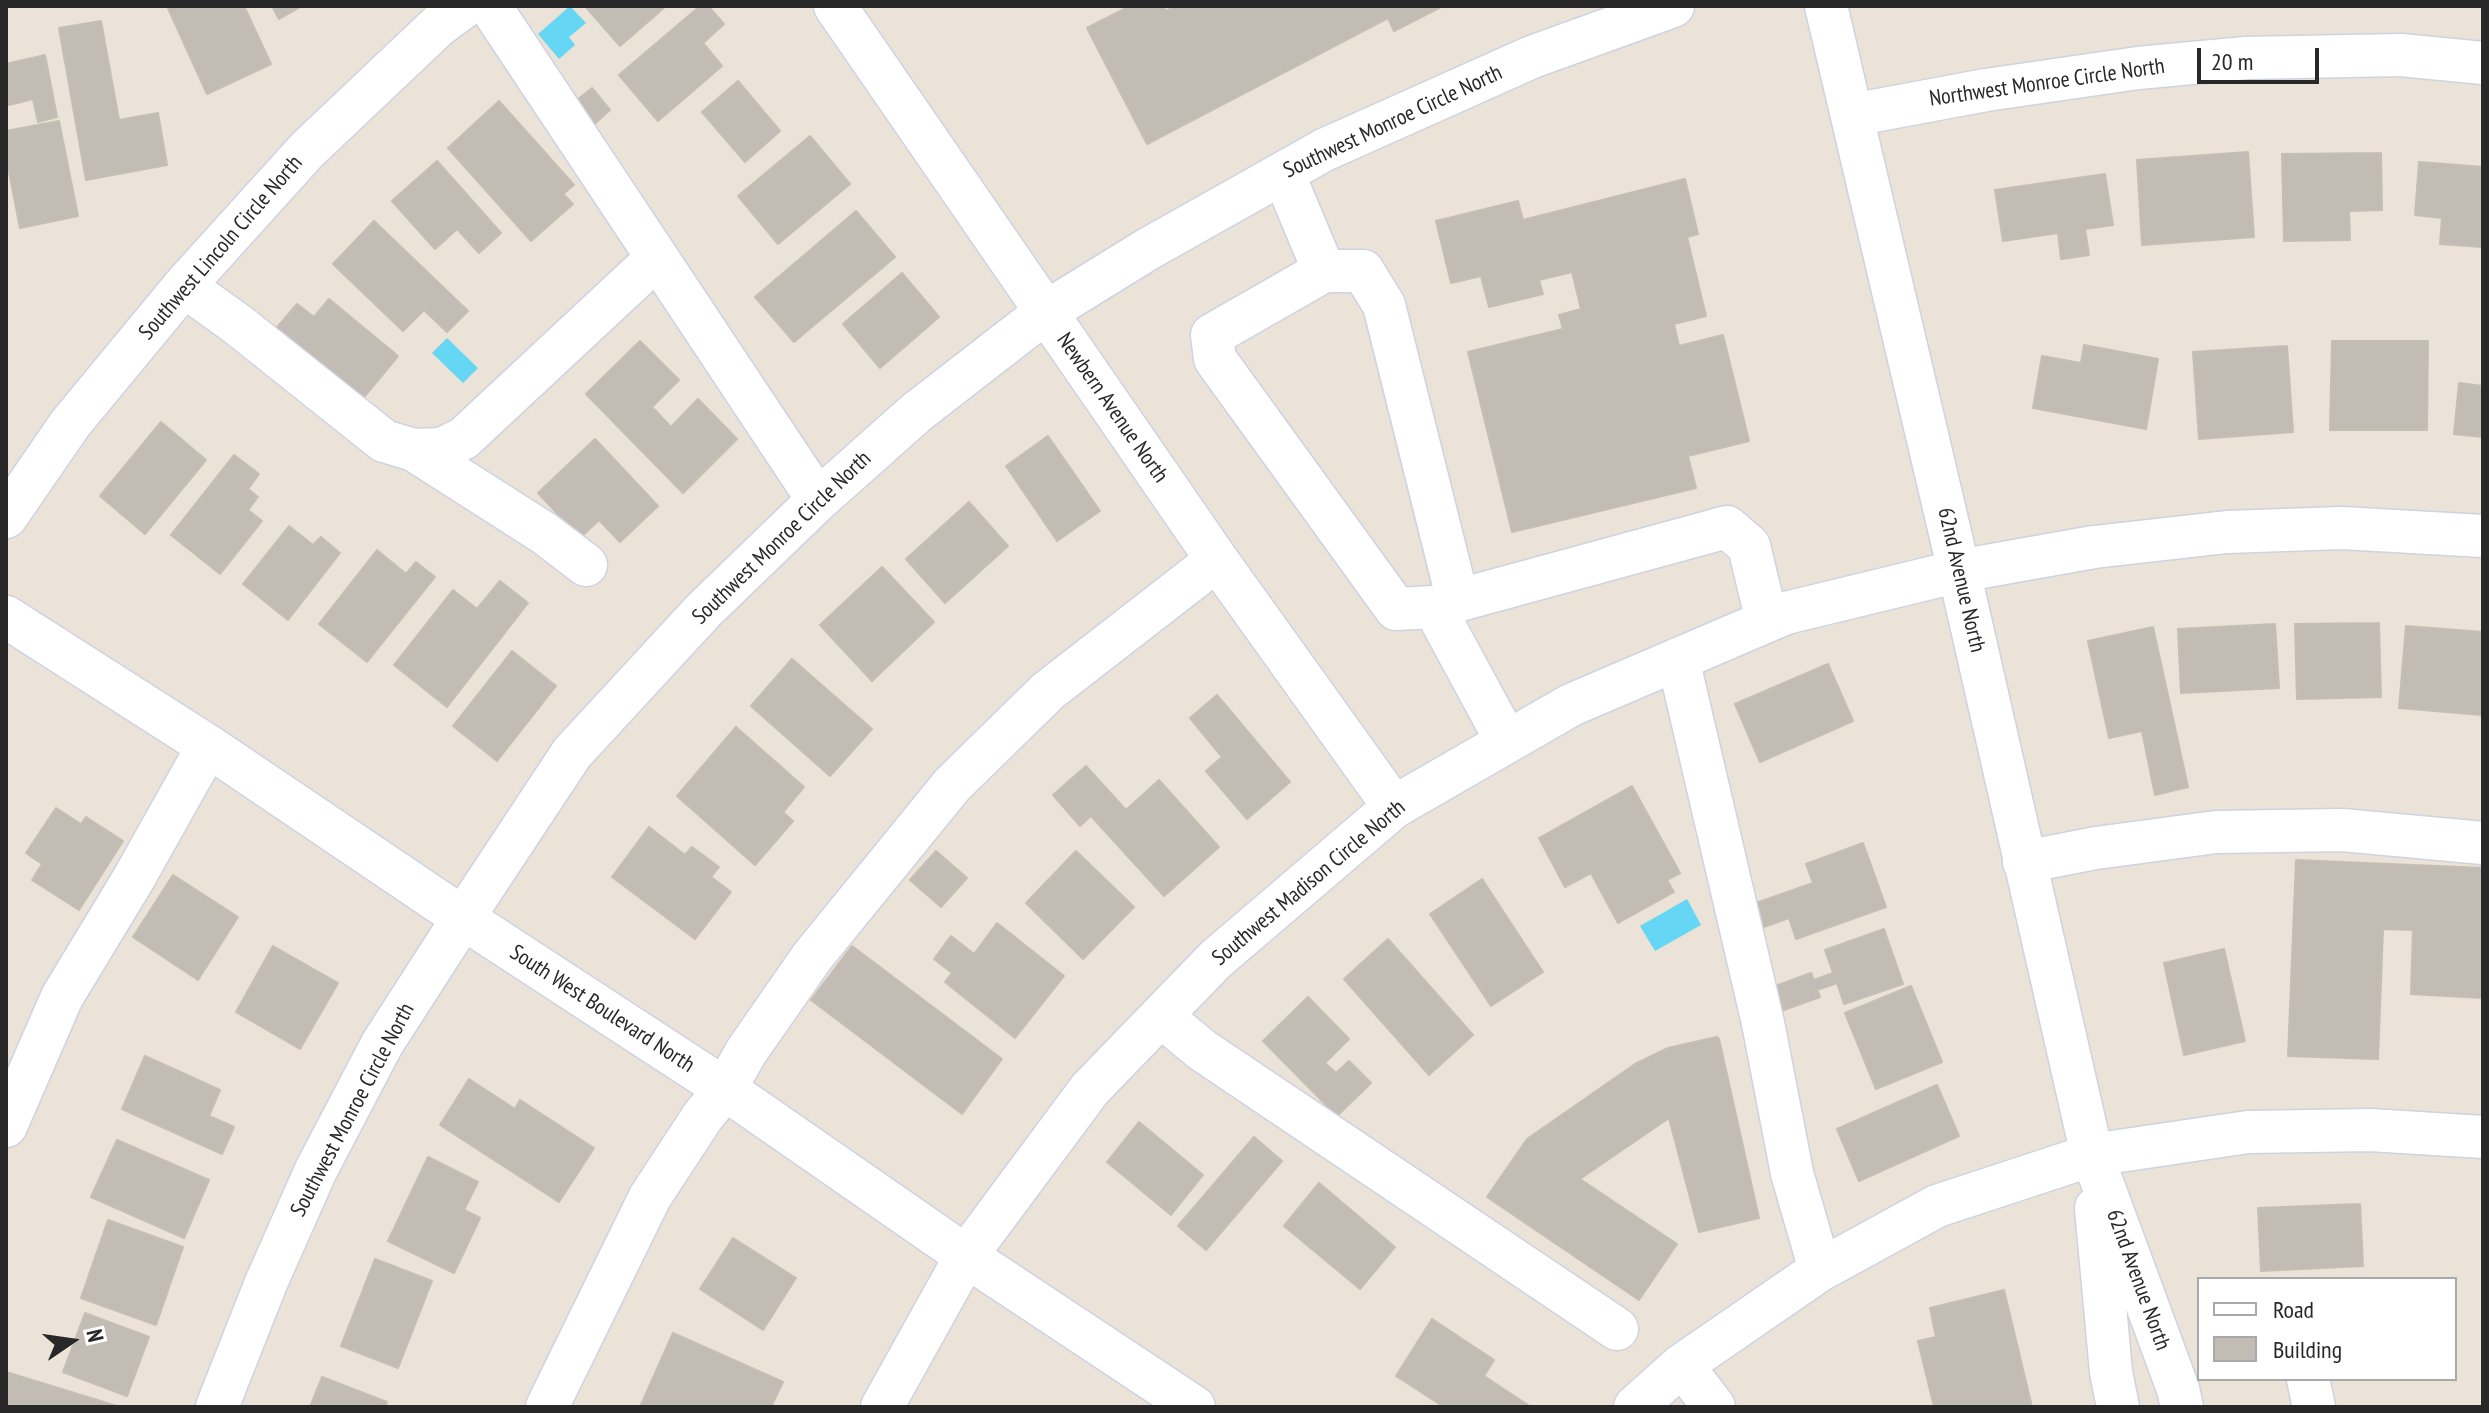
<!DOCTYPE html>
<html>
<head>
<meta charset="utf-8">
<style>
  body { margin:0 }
  #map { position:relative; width:2489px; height:1413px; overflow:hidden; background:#ebe2d8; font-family:"PT Sans Narrow",sans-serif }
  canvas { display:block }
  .frame { position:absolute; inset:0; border:8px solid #282828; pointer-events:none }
  .legend { position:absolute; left:2197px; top:1277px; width:260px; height:104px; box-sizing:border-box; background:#fff; border:2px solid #a9a9a9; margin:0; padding:10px 14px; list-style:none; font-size:24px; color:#282828 }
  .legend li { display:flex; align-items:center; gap:16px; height:40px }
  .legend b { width:40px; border:2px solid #a9a9a9 }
  .north { position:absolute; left:32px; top:1301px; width:80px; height:80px; -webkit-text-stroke:6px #fff; paint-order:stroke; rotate:77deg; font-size:22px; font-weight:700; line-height:32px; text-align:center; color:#282828 }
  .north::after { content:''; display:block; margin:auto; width:28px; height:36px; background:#282828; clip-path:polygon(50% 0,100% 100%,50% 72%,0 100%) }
  .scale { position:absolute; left:2197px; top:48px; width:122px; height:36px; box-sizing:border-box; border:4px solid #282828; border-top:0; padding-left:10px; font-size:24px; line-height:28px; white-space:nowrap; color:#282828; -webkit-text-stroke:6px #fff; paint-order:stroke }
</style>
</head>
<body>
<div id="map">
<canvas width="2489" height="1413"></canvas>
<div class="frame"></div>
<ul class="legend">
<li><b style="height:10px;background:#fff"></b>Road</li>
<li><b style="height:22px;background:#c3bcb5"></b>Building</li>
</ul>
<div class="north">N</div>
<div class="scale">20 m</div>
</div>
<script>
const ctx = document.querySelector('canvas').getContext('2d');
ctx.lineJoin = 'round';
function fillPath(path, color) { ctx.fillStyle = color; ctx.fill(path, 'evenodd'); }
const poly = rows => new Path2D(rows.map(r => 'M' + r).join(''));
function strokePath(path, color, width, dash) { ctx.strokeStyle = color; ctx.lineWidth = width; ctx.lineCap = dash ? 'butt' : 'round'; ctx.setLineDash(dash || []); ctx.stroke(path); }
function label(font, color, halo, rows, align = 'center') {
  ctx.font = font + ' "PT Sans Narrow",sans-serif'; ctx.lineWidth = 6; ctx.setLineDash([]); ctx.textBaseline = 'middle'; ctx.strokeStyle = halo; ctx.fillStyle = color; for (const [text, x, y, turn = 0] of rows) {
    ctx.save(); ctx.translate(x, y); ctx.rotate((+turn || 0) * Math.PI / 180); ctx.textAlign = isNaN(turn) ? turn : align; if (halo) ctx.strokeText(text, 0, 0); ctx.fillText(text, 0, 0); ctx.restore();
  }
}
const water = poly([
  [570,6,586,23,569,37,575,45,559,59,538,34],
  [447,338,478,368,463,383,432,353],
  [1687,899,1701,925,1655,951,1640,926]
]);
const building = poly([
  [167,6,244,6,271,64,207,94,167,6],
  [272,6,302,6,279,19,272,6],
  [585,6,666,6,620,46,585,6],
  [700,6,708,6,724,24,703,43,722,66,658,121,619,75,700,6],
  [1130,6,1163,6,1166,11,1175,6,1443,6,1394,31,1388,18,1147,144,1087,28,1130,6],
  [101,21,119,120,158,113,167,165,86,180,59,28,101,21],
  [45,55,57,117,38,122,33,99,9,105,6,92,6,64,45,55],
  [738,81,780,131,745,162,702,112,738,81],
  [592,88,610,110,591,127,572,104,592,88],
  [499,101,574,185,563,194,573,204,531,241,448,148,499,101],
  [59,121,78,216,20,228,6,156,6,131,59,121],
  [810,136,850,184,778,244,738,196,810,136],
  [2248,152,2254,237,2142,245,2137,160,2248,152],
  [2381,153,2382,210,2349,211,2350,240,2284,241,2282,154,2381,153],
  [437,161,501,233,479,253,457,229,435,249,392,201,437,161],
  [2419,162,2483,167,2483,247,2440,244,2442,218,2415,215,2419,162],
  [2105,174,2113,225,2085,229,2089,255,2061,259,2058,233,2003,241,1995,190,2105,174],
  [1685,179,1698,234,1687,237,1706,316,1674,324,1679,346,1723,335,1749,441,1688,456,1696,488,1512,532,1468,352,1563,329,1559,315,1581,309,1572,272,1539,280,1543,294,1489,307,1481,276,1451,283,1436,221,1518,201,1523,220,1685,179],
  [856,211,895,257,794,342,755,297,856,211],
  [374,221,468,311,447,332,424,310,403,331,333,264,374,221],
  [902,273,939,317,880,368,843,324,902,273],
  [329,299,398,356,360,402,274,331,297,304,314,317,329,299],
  [640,341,679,380,652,407,671,427,698,399,737,439,683,493,586,394,640,341],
  [2332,341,2428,341,2427,430,2330,430,2332,341],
  [2084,345,2158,359,2146,429,2033,408,2042,356,2081,363,2084,345],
  [2287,346,2293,432,2199,439,2193,352,2287,346],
  [2459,383,2483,386,2483,437,2454,434,2459,383],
  [161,422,206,460,145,534,100,496,161,422],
  [1048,436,1100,511,1057,541,1006,466,1048,436],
  [595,439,658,506,620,542,599,520,580,538,538,493,595,439],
  [234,455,259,474,248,489,258,497,248,510,262,521,220,574,171,535,234,455],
  [969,502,1008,546,945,603,906,559,969,502],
  [289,526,313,545,321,537,340,553,288,620,243,584,289,526],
  [377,550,406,574,416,562,435,577,367,662,319,624,377,550],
  [882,567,934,622,872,681,820,625,882,567],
  [500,581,528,603,447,707,394,665,453,590,477,609,500,581],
  [2379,623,2381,697,2297,699,2295,624,2379,623],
  [2275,624,2279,688,2181,693,2178,629,2275,624],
  [2406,626,2483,632,2482,715,2399,708,2406,626],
  [2153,627,2188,787,2155,795,2142,731,2109,738,2088,641,2153,627],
  [512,651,556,686,497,761,453,726,512,651],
  [792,659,872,729,830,776,751,706,792,659],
  [1828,664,1853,721,1760,762,1735,704,1828,664],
  [1217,695,1290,782,1247,819,1206,771,1222,757,1190,718,1217,695],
  [736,727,804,787,783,812,793,821,755,865,677,796,736,727],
  [1086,766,1126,810,1159,780,1219,847,1164,896,1091,816,1080,826,1053,795,1086,766],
  [1632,786,1680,873,1667,880,1674,892,1618,923,1591,873,1565,887,1539,838,1632,786],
  [56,808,81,824,86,817,123,841,79,910,32,880,42,864,26,853,56,808],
  [649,827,685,855,692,847,719,867,711,877,731,892,695,939,612,877,649,827],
  [1863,843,1886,907,1796,939,1789,918,1764,927,1756,903,1813,883,1806,864,1863,843],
  [936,851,967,878,941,907,910,880,936,851],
  [1076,851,1134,907,1083,959,1026,903,1076,851],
  [2296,860,2483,868,2483,998,2411,994,2413,930,2383,929,2378,1059,2288,1056,2296,860],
  [173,875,238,917,198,980,133,937,173,875],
  [1482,879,1543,972,1491,1006,1430,914,1482,879],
  [997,923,1064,976,1015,1038,945,982,952,973,934,959,951,936,974,954,997,923],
  [1884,929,1903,984,1844,1004,1837,983,1817,990,1820,997,1781,1011,1773,987,1811,973,1814,980,1833,973,1825,950,1884,929],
  [1388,939,1473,1035,1429,1075,1344,979,1388,939],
  [273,946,338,983,300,1049,236,1012,273,946],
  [852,946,1002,1059,962,1114,811,1000,852,946],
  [2224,949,2245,1041,2184,1055,2164,963,2224,949],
  [1911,986,1942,1062,1876,1089,1845,1013,1911,986],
  [1308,997,1349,1039,1325,1063,1336,1073,1349,1061,1371,1083,1337,1116,1263,1041,1308,997],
  [1717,1037,1719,1039,1759,1218,1699,1232,1669,1118,1580,1179,1677,1244,1639,1300,1487,1197,1527,1139,1635,1064,1668,1048,1717,1037],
  [145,1056,220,1090,209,1116,234,1127,222,1154,122,1109,145,1056],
  [469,1079,515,1109,520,1100,594,1148,559,1202,440,1125,469,1079],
  [1937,1085,1959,1136,1859,1181,1837,1129,1937,1085],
  [1139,1122,1203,1175,1171,1215,1107,1162,1139,1122],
  [1254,1137,1282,1161,1206,1250,1178,1226,1254,1137],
  [117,1140,209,1180,184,1238,91,1197,117,1140],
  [428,1157,478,1182,464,1210,480,1218,454,1273,388,1241,428,1157],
  [1319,1183,1395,1247,1360,1289,1284,1226,1319,1183],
  [2360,1204,2363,1266,2261,1271,2258,1208,2360,1204],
  [108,1220,183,1247,156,1325,81,1298,108,1220],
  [733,1238,796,1278,763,1330,700,1289,733,1238],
  [375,1259,432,1281,398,1368,341,1346,375,1259],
  [2004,1290,2032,1407,1934,1407,1918,1341,1936,1337,1930,1308,2004,1290],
  [85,1313,149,1337,127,1396,63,1372,85,1313],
  [1432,1319,1494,1360,1484,1376,1528,1405,1527,1407,1444,1407,1396,1376,1432,1319],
  [673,1333,783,1382,771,1407,640,1407,673,1333],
  [6,1372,120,1407,6,1407,6,1372],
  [322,1377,387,1402,385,1407,310,1407,322,1377]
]);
const minor = poly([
  [490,6,818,500],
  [835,6,1217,560,1394,807],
  [1826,6,1959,571,2092,1155,2178,1389,2182,1407],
  [1852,115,1986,90,2138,68,2246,58,2401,55,2483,63],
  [1283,173,1324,271,1212,335,1215,359,1396,609,1434,607],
  [1324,271,1363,271,1384,305,1458,601],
  [184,286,237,324,384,441,414,450,442,449,464,438,657,258],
  [414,450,544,533,586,565],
  [6,517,70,424,184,286,307,150,439,25,465,6],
  [6,617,208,746,463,918,725,1089,966,1256,1194,1407],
  [1678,659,1763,1023,1792,1173,1820,1270],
  [1507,742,1434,607,1727,527,1749,546,1767,621],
  [2024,862,2096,848,2216,832,2342,830,2483,843],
  [1161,1016,1202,1050,1617,1329],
  [6,1126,62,997,134,878,208,746],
  [2096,1208,2111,1372,2118,1407],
  [1682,1365,1714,1407],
  [2308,1379,2314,1407],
  [217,1407,266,1283,316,1170,382,1044,463,918,572,753,703,611,818,500,917,412,1046,312,1148,249,1324,150,1532,57,1673,6],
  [547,1407,650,1197,703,1116,725,1089,746,1052,812,957,952,785,1048,691,1217,560],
  [882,1407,966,1256,1090,1089,1216,959,1394,807,1571,705,1786,613,1959,571,2094,547,2227,532,2342,528,2483,536],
  [1635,1407,1682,1365,1820,1270,1937,1206,2092,1155,2248,1132,2370,1130,2483,1137]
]);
const streetNames = [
  ["Northwest Monroe Circle North",2047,83,-8],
  ["Southwest Monroe Circle North",1393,122,-25],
  ["Southwest Lincoln Circle North",221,248,-49],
  ["Newbern Avenue North",1112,408,55],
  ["Southwest Monroe Circle North",782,538,-44],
  ["62nd Avenue North",1961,580,77],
  ["Southwest Madison Circle North",1309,883,-40],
  ["South West Boulevard North",602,1009,33],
  ["Southwest Monroe Circle North",353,1110,-62],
  ["62nd Avenue North",2138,1280,70]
];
fillPath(water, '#65d6f3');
fillPath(building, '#c3bcb5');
strokePath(building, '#c6beb2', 2);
strokePath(minor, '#ced3e2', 45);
strokePath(minor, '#fff', 42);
label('22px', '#282828', '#fff', streetNames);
</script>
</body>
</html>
